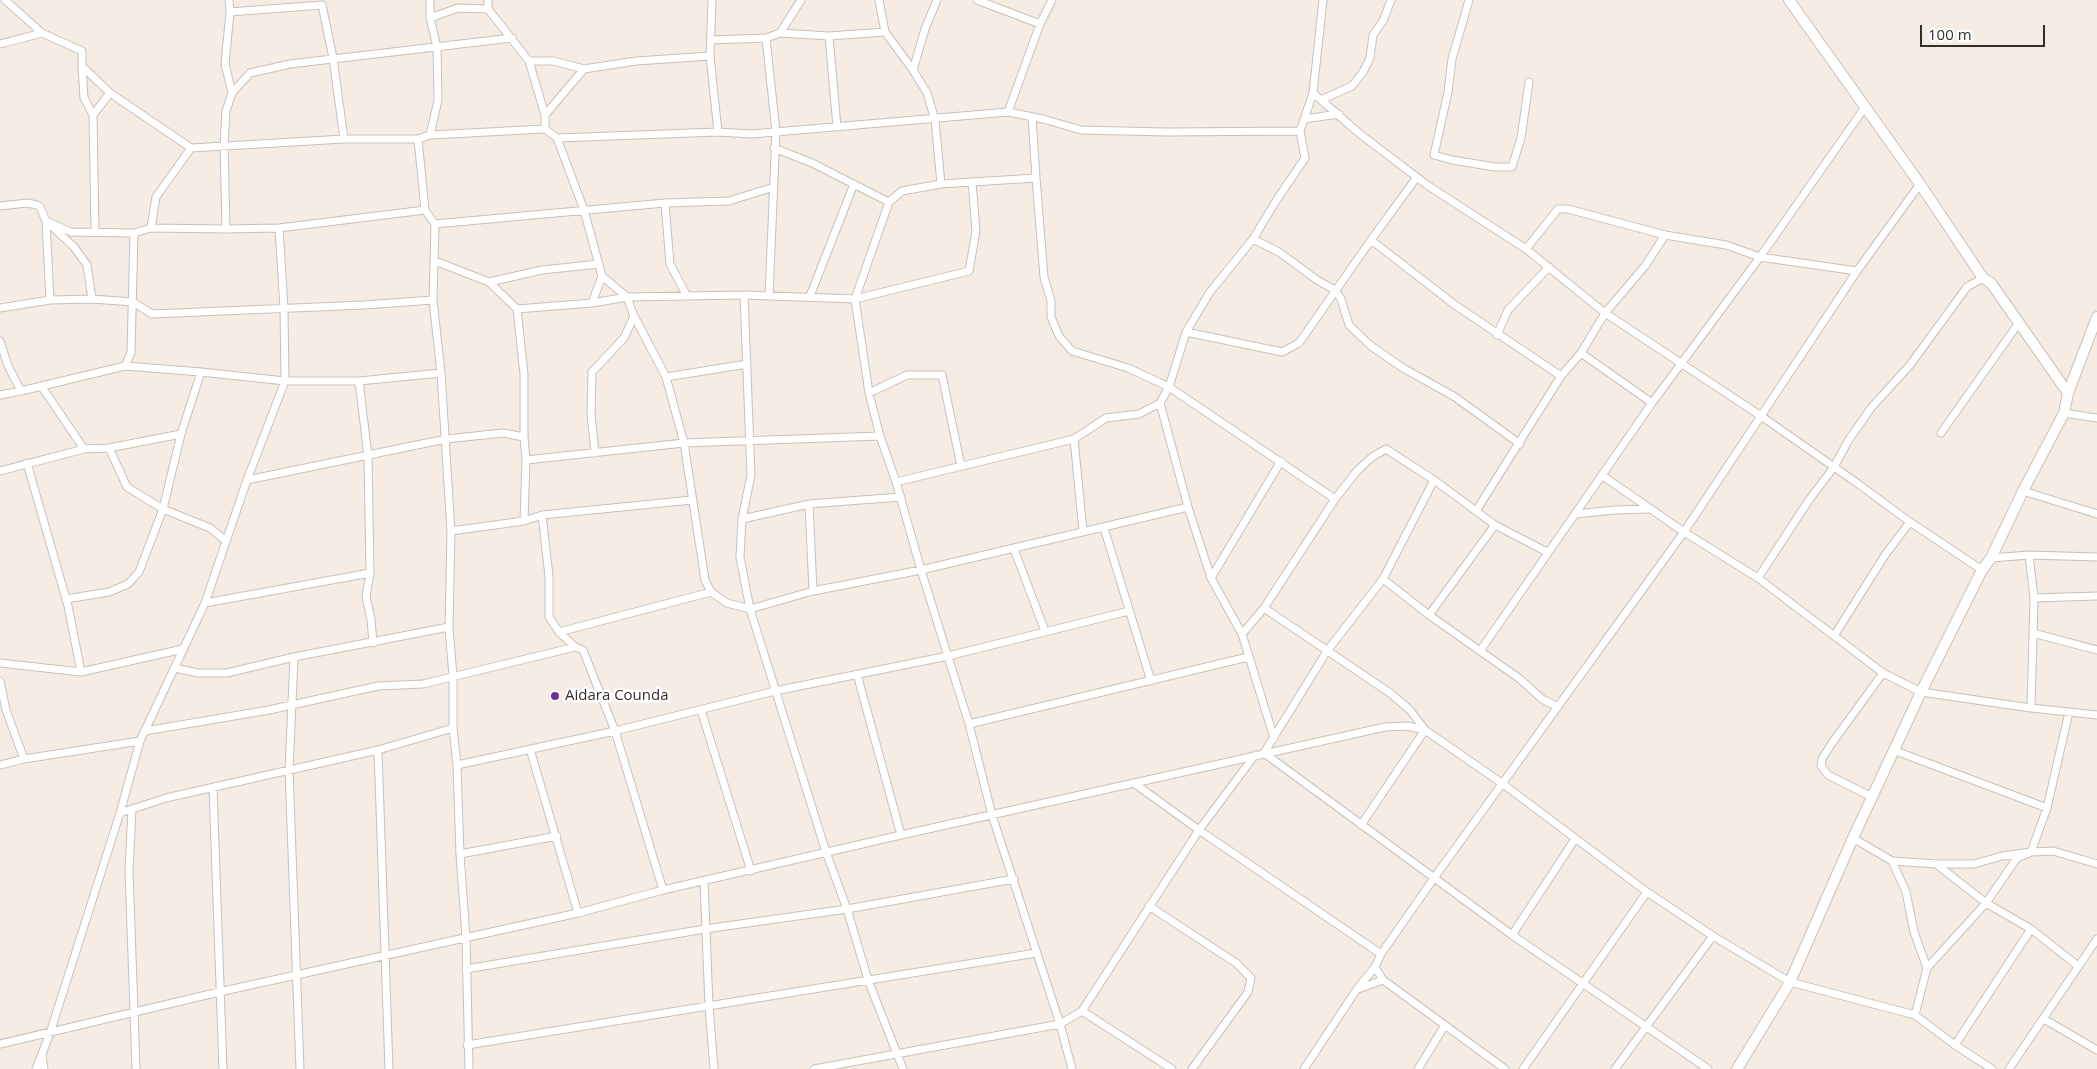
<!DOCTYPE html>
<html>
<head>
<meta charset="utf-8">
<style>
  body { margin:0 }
  #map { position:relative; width:2097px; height:1069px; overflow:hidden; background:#f5ede4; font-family:"Open Sans",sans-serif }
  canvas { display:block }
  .scale { position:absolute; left:1920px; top:25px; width:125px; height:22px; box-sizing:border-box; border:2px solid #322f2b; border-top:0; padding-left:6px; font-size:15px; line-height:18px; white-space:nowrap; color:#322f2b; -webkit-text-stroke:4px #fff; paint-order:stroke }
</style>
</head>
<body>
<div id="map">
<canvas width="2097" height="1069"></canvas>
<div class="scale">100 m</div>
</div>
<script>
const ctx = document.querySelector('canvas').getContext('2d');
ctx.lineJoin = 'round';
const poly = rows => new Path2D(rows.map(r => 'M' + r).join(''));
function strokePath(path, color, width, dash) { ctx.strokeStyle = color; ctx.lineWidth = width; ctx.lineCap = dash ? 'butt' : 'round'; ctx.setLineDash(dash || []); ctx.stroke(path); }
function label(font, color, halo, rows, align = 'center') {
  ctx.font = font + ' "Open Sans",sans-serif'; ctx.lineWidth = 5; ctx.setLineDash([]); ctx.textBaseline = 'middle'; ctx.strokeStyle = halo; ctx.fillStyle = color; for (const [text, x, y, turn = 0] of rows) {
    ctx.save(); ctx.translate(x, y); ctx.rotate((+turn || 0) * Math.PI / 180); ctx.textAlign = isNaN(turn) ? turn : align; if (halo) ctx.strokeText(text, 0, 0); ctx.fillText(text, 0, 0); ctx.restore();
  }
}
const street = poly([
  [5,0,42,33,82,51,82,66,110,93,191,148,344,139,418,139,425,210,435,224,433,300,441,373,451,531,449,627,453,677,453,728,457,765,460,854,466,938,469,1069],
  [229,0,230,12],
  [712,0,710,56,718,132],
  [879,0,885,32,913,70,927,93,935,120,941,184],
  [977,0,1040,24],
  [1469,0,1452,59,1448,92,1434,155,1452,160,1495,167,1512,167,1521,138,1529,82],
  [488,9,488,0],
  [430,18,458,8,488,9,529,61,545,115,545,129],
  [780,33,801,0],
  [829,36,837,127],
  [711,40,766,38],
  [0,44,42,33],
  [529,61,553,61,584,69,636,61,710,56],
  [82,66,84,98,93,115,95,231],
  [913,70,925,29,937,0],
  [232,93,250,73,290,64,512,38],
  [1313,93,1360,134,1427,185,1526,249,1605,313,1761,416,1857,483,1910,522,1982,570],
  [1323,99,1352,86,1363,72,1370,58,1373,35,1383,21,1391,0],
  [1008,112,1043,119,1081,130,1167,132,1300,131],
  [93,115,110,93],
  [545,115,584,69],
  [1032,117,1036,178],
  [1304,119,1339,114],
  [430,135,438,100,437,47,430,18,430,0],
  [557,138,718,132,752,134,1008,112,1040,24,1052,0],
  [344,139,333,58,322,5,230,12,225,64,232,93,226,111,224,145,226,229,279,228,425,210],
  [418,139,430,135,545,129,557,138,584,210,602,276,627,297,634,316,666,377,684,443,705,580,711,592,727,603,750,609,813,591,921,570,1188,507],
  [774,148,812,163,889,202],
  [972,182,1036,178,1044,277,1051,301,1051,317,1059,336,1072,351,1128,368,1169,387,1335,499],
  [665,203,670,264,687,296],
  [0,206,27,203,37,205,40,207,46,221,74,247,87,265,92,299],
  [435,224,665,203,729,201,774,187],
  [151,228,156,197,191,148],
  [279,228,284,308,285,381,359,381,441,373],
  [1253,239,1279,252,1317,280,1335,290,1341,299,1349,325,1371,346,1403,368,1455,397,1520,444],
  [1371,240,1455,305,1561,376],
  [1526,249,1558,209,1568,209,1665,235,1726,245,1760,257,1857,271],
  [435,261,489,282,517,309,592,303,627,297,744,295,855,299,969,271,976,231,972,182,941,184,902,191,889,202,855,299,869,393,880,436,896,482,921,570,969,724,992,815,1060,1024,1072,1069],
  [489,282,542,270,599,264],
  [744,295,751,475,742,519,740,557,750,609,826,852,847,909,868,980,903,1069],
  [769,296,776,132,766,38,780,33,829,36,885,32],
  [810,296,854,184],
  [50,300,46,221,71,232,134,233,151,228,226,229],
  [592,303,602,276],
  [0,308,50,300,92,299,133,302,152,314,364,305,433,300],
  [517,309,524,374,524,437],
  [1186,332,1282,352,1299,343,1371,240,1417,177],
  [1497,335,1508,310,1549,267],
  [0,341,8,366,21,391,125,366,201,372,285,381,247,480,205,603,140,741,120,813,50,1033,36,1069],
  [1581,353,1652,403],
  [125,366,131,353,134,233],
  [666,377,747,364],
  [359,381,368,456,370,573,366,597,371,619,373,643],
  [42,387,84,449],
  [869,393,907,375,942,375,961,466],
  [0,395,21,391],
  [2064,413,2097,418],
  [1941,433,2018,324],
  [1074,439,1083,531],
  [109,448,127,487,163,509,210,528,226,541],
  [595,453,591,414,592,372,624,338,634,316],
  [526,460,684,443,880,436],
  [27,463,68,606,81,672],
  [0,471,84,449,109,448,181,434],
  [1603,476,1684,532,1758,578,1883,673,1921,692,2031,708,2097,715],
  [247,480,446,439,503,433,524,437,526,460,524,521],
  [896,482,1074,439,1106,418,1139,414,1160,403],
  [2023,491,2097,514],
  [809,504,813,591],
  [1476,511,1561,376,1581,353,1605,313,1645,266,1665,235],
  [1576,514,1615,510,1649,509],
  [542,515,549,576,549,617,559,632,575,647,583,650,615,731,663,890],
  [742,519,809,504,901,497],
  [1104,528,1151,681],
  [451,531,524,521,542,515,692,500],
  [1014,549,1045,631],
  [2029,555,2034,598,2031,708],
  [1991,558,2029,555,2097,557],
  [1211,578,1281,461],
  [1758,578,1809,500,1834,467,1848,441,1871,408,1910,365,1967,287,1983,278],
  [1383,579,1429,615,1520,679,1542,699,1558,707],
  [2034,598,2097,596],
  [66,599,109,592,128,584,139,572,163,509,181,434,201,372],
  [205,603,370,573],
  [1264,608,1390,693,1410,710,1425,730,1361,825],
  [1429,615,1495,525],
  [559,632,711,592],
  [2033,633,2097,650],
  [1242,634,1264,608,1335,499,1357,471,1372,457,1386,449,1434,480,1495,525,1547,552],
  [1834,636,1885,555,1910,522],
  [1480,651,1652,403,1760,257,1865,107],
  [294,657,289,770,300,1069],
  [0,663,81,672,183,649],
  [175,668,198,673,227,673,294,657,449,627],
  [857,674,901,835],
  [0,681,6,710,24,759],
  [701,710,751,871],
  [969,724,1248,657],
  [145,731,269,710,378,686,423,684,575,647],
  [1274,738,1242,634,1211,578,1188,507,1160,403,1169,387,1186,332,1210,292,1253,239,1276,201,1305,158,1300,131,1313,93,1323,0],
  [530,749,578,913],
  [378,750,389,1069],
  [1893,750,2047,808],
  [1264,753,1512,935,1708,1069],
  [1264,753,1327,651,1383,579,1434,480],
  [0,765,24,759,140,741],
  [457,765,615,731,775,691,948,656,1129,611],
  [1135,784,1199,830,1381,954],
  [213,788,223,1069],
  [1872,797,1828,775,1821,766,1822,759,1832,743,1883,673],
  [132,809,129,870,136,1069],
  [120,813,166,798,378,750,453,728],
  [1853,838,1892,861,1936,864,1974,864,2002,856,2031,852,2053,851,2097,864],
  [460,854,557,836],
  [1892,861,1906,892,1914,932,1927,968],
  [1936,864,1986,903,2031,929,2078,966],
  [704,881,709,1006,714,1069],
  [1149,906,1236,963,1251,978,1248,992,1192,1069],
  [1512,935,1575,839],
  [1375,967,1383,980,1505,1069],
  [466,969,705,929,847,909,1014,879],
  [1358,989,1383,980],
  [1082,1011,1172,1069],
  [1915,1015,1927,968,1986,903,2017,858,2031,852,2047,808,2069,712],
  [2044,1019,2097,1050],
  [0,1044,219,992,578,913,663,890,901,835,1385,727,1407,726,1425,730,1503,784,1647,892,1713,936,1790,982,1915,1015,1955,1045,1992,1069],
  [467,1045,1036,953],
  [1955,1045,2031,929],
  [42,1054,44,1069],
  [814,1069,1060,1024,1082,1011,1199,830,1255,755],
  [1304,1069,1357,989,1375,967,1381,954,1434,878,1684,532,1857,271,1920,184],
  [1418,1069,1445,1025],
  [1523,1069,1647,892],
  [1615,1069,1713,936],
  [2009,1069,2097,939]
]);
const secondary = poly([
  [1789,0,1920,184,1983,278,1991,283,2068,393],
  [1737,1069,1790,982,1853,838,1921,692,1982,570,1991,558,2023,491,2064,413,2068,393,2097,317]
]);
const markers = [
  [555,696,5,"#742b9e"]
];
const poiNames = [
  ["Aidara Counda",565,696]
];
strokePath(street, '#c9c1b8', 9);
strokePath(secondary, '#c9c1b8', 12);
strokePath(street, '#fff', 7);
strokePath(secondary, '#fff', 10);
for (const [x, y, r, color] of markers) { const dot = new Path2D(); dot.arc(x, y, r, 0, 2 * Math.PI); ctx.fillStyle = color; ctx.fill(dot); strokePath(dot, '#fff', 2); }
label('15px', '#322f2b', '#fff', poiNames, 'left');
</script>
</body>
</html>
